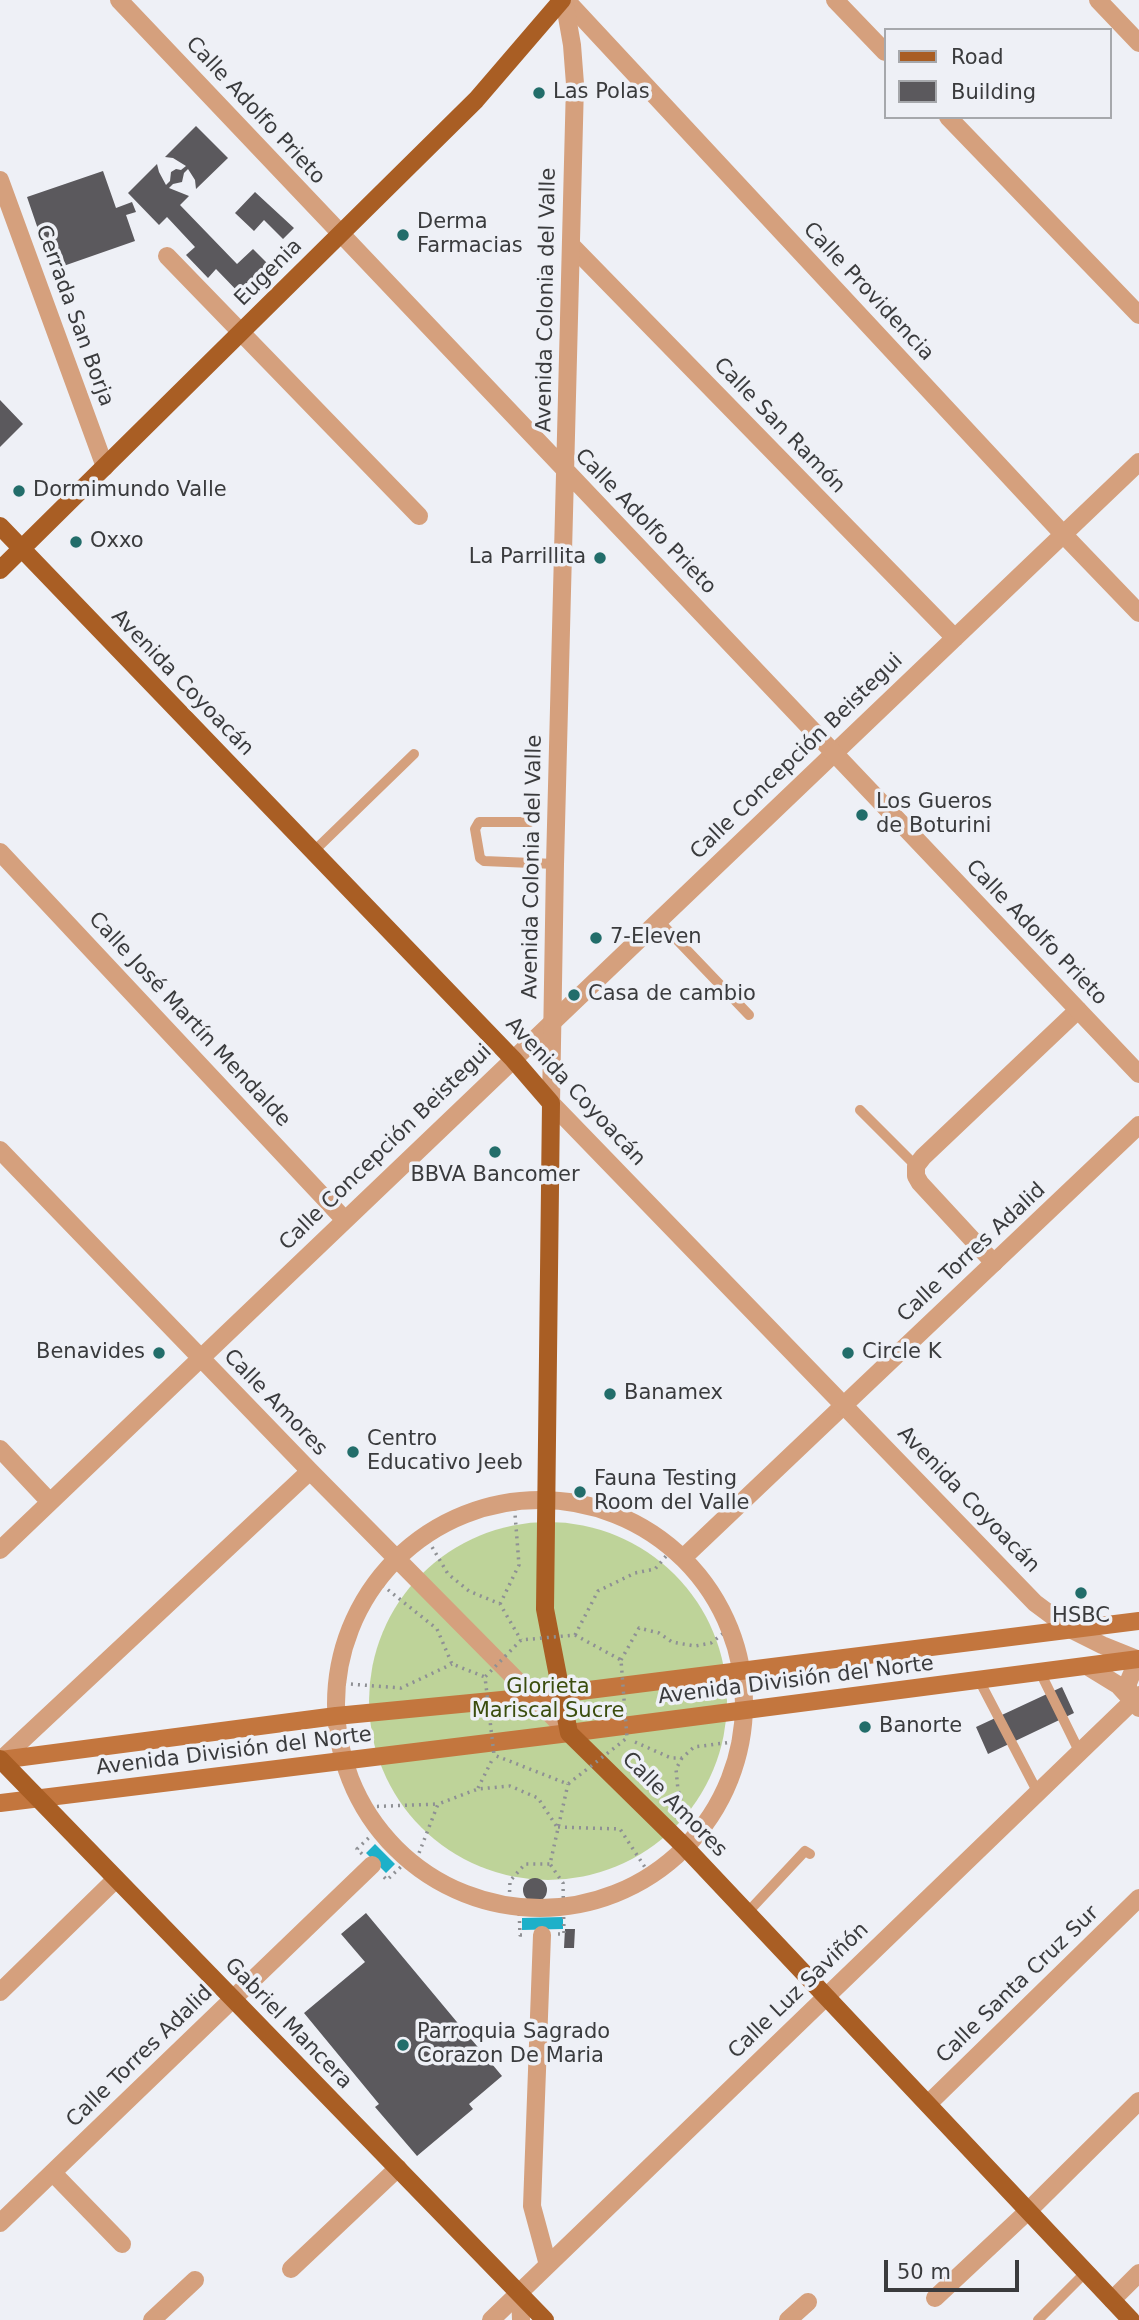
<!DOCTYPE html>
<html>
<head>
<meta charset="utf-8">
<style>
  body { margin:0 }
  #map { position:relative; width:1139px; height:2320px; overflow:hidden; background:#eef0f6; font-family:"DejaVu Sans",sans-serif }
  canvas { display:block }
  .legend { position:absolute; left:884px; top:28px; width:228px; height:91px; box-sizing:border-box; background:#eef0f6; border:2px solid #a6a8ac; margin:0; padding:9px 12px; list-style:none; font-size:21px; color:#3a3b3d }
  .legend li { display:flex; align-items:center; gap:14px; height:35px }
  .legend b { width:35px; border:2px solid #a6a8ac }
  .scale { position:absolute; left:884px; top:2260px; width:135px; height:32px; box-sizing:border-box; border:4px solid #3a3b3d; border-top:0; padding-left:9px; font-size:21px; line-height:24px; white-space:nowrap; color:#3a3b3d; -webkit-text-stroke:5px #eef0f6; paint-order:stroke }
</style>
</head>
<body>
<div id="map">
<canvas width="1139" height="2320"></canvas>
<ul class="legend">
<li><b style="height:9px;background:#a95e24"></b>Road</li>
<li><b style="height:19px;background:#5b595d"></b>Building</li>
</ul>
<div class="scale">50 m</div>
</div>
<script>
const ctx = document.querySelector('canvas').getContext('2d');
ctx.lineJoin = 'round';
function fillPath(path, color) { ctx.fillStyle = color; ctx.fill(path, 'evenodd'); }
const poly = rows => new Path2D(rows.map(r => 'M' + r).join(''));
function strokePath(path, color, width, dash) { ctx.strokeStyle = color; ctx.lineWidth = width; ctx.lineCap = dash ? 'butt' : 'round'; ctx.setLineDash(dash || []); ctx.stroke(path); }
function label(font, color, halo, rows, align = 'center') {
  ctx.font = font + ' "DejaVu Sans",sans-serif'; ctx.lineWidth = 7; ctx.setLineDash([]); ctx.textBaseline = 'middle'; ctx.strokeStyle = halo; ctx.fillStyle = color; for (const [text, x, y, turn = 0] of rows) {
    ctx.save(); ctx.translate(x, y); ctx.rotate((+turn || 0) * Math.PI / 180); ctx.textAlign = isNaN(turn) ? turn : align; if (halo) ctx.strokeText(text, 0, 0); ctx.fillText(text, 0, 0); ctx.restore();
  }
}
const green = poly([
  '369 1701a179 179 0 1 1 358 0a179 179 0 1 1-358 0Z'
]);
const water = poly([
  [375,1844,395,1864,386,1873,366,1853],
  [563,1917,563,1929,522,1930,522,1918]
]);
const building = poly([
  [196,126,228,158,196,189,195,180,188,169,184,173,182,182,173,184,169,188,189,196,180,205,237,264,253,249,273,269,243,297,216,269,208,278,186,255,195,247,167,217,159,225,128,193,157,164,159,172,166,185,170,181,171,172,176,169,181,170,186,166,173,158,165,157],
  [103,171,116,208,132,202,136,212,126,215,135,241,52,270,27,197],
  [255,192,294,228,283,239,264,220,254,231,235,213],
  [0,400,23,424,0,447],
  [1062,1687,1074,1713,988,1754,976,1727],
  '523 1890a12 12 0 1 1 24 0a12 12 0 1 1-24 0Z',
  [366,1913,502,2076,469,2104,473,2109,417,2156,375,2107,379,2104,304,2013,365,1962,341,1934],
  [565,1929,575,1929,574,1948,564,1948]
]);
const path = poly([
  [425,1535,448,1574,469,1591,500,1604,521,1640],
  [377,1581,437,1629,452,1664,485,1677],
  [500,1604,519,1565,514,1501],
  [575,1635,598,1591,635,1573,655,1569,667,1555],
  [621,1660,639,1628,659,1633,672,1642,695,1646,711,1643,730,1628],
  [337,1683,401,1688,452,1664],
  [635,1742,671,1758,682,1758,694,1747,740,1741],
  [682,1758,676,1769,678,1790,684,1808,702,1827],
  [478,1788,492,1760],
  [363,1807,438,1804],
  [558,1827,620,1829,650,1875],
  [362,1854,357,1849,379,1828],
  [414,1866,438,1804,478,1789,510,1786,538,1798,557,1827],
  [384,1877,387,1880,408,1860],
  [509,1906,510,1881,525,1864,550,1864],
  [519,1907,520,1935,526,1935],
  [558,1934,564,1934,563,1883,550,1864,568,1784]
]);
const service = poly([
  [530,822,479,822,475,829,480,858,484,861,555,864],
  [313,852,414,754],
  [659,921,749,1015],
  [860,1110,916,1166],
  [1040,1672,1080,1753],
  [979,1680,1038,1793],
  [747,1913,805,1851,810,1854],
  [1038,2320,1086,2272]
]);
const minor = poly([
  [566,0,1063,534,1139,613],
  [835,0,885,52],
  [948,117,1139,315],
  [0,180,105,467],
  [571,245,955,638],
  [167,256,419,516],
  [0,852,344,1219],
  [0,1150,310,1471,569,1733],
  [994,1263,920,1183,916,1176,916,1166,923,1157,1078,1010],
  [0,1449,50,1502],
  '336 1704a204 204 0 1 1 408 0a204 204 0 1 1-408 0Z',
  [0,1550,1139,462],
  [684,1557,844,1405],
  [1087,1666,1118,1685,1139,1708],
  [1133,1702,1128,1691,1128,1683,1138,1659],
  [1,1760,310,1471],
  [542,1935,532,2206,548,2265],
  [0,1992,116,1879],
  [928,2104,1139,1898],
  [53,2173,122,2244],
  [0,2223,372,1865],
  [291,2269,398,2168],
  [935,2298,1028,2211,1139,2101],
  [1112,2300,1139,2273],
  [152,2320,195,2280],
  [491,2320,1139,1695],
  [788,2320,808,2302]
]);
const tertiary = poly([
  [119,0,1139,1074],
  [564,0,572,45,575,84,555,864,551,1103,1035,1603,1070,1629,1102,1645,1139,1660],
  [1098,0,1139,43],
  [844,1405,1139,1125],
  [520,2292,521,2320]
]);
const secondary = poly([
  [0,1760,336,1716,533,1697,1139,1621],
  [0,1803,569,1733,1139,1659]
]);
const primary = poly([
  [0,526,513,1059,551,1103,545,1609,569,1733,685,1847,1131,2320],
  [0,570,476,100,562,0],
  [0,1759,545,2320]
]);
const pathBridge = poly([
  [575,1635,621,1660,627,1738,568,1784,494,1755,485,1677,521,1640,575,1635]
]);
const markers = [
  [539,93,7,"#226d6a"],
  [403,235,7,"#226d6a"],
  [19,491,7,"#226d6a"],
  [76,542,7,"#226d6a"],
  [600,558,7,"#226d6a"],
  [862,815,7,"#226d6a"],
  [596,938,7,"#226d6a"],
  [574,995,7,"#226d6a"],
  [495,1152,7,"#226d6a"],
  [159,1353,7,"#226d6a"],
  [848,1353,7,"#226d6a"],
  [610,1394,7,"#226d6a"],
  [353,1452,7,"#226d6a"],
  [580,1492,7,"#226d6a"],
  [1081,1593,7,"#226d6a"],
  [865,1727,7,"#226d6a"],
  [403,2045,7,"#226d6a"]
];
const poiNames = [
  ["Las Polas",553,93],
  ["Derma",417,223],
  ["Farmacias",417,247],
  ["Dormimundo Valle",33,491],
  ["Oxxo",90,542],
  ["La Parrillita",586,558,"right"],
  ["Los Gueros",876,803],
  ["de Boturini",876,827],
  ["7-Eleven",610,938],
  ["Casa de cambio",588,995],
  ["BBVA Bancomer",495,1176,"center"],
  ["Benavides",145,1353,"right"],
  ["Circle K",862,1353],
  ["Banamex",624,1394],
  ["Centro",367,1440],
  ["Educativo Jeeb",367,1464],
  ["Fauna Testing",594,1480],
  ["Room del Valle",594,1504],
  ["HSBC",1081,1617,"center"],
  ["Banorte",879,1727],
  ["Parroquia Sagrado",417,2033],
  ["Corazon De Maria",417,2057]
];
const streetNames = [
  ["Calle Adolfo Prieto",255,111,47],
  ["Eugenia",269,273,-45],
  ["Calle Providencia",868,292,47],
  ["Avenida Colonia del Valle",547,300,-89],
  ["Cerrada San Borja",74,316,70],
  ["Calle San Ramón",779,426,46],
  ["Calle Adolfo Prieto",645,522,46],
  ["Avenida Coyoacán",182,683,46],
  ["Calle Concepción Beistegui",797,757,-44],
  ["Avenida Colonia del Valle",533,867,-89],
  ["Calle Adolfo Prieto",1036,933,46],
  ["Calle José Martín Mendalde",189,1020,47],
  ["Avenida Coyoacán",575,1092,47],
  ["Calle Concepción Beistegui",386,1148,-44],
  ["Calle Torres Adalid",972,1253,-43],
  ["Calle Amores",275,1403,46],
  ["Avenida Coyoacán",968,1500,46],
  ["Avenida División del Norte",796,1681,-7],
  ["Avenida División del Norte",234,1752,-7],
  ["Calle Amores",674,1805,45],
  ["Calle Santa Cruz Sur",1018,1985,-44],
  ["Calle Luz Saviñón",799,1991,-44],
  ["Gabriel Mancera",288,2024,46],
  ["Calle Torres Adalid",140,2057,-44]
];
const parkNames = [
  ["Glorieta",548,1688],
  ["Mariscal Sucre",548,1712]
];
fillPath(green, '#bed399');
fillPath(water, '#1db0c9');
fillPath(building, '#5b595d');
strokePath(path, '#8e9094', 3.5, [2, 5]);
strokePath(service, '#d5a07d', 10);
strokePath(minor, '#d5a07d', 18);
strokePath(tertiary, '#d5a07d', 18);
strokePath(secondary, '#c3763e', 18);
strokePath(primary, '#a95e24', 18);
strokePath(pathBridge, '#8e9094', 3.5, [2, 5]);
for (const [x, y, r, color] of markers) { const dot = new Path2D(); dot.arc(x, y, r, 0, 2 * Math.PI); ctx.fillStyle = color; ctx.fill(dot); strokePath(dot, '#eef0f6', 2.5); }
label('21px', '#3a3b3d', '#eef0f6', poiNames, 'left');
label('21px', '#3a3b3d', '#eef0f6', streetNames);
label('21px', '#3b4d0e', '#eef0f6', parkNames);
</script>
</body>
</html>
